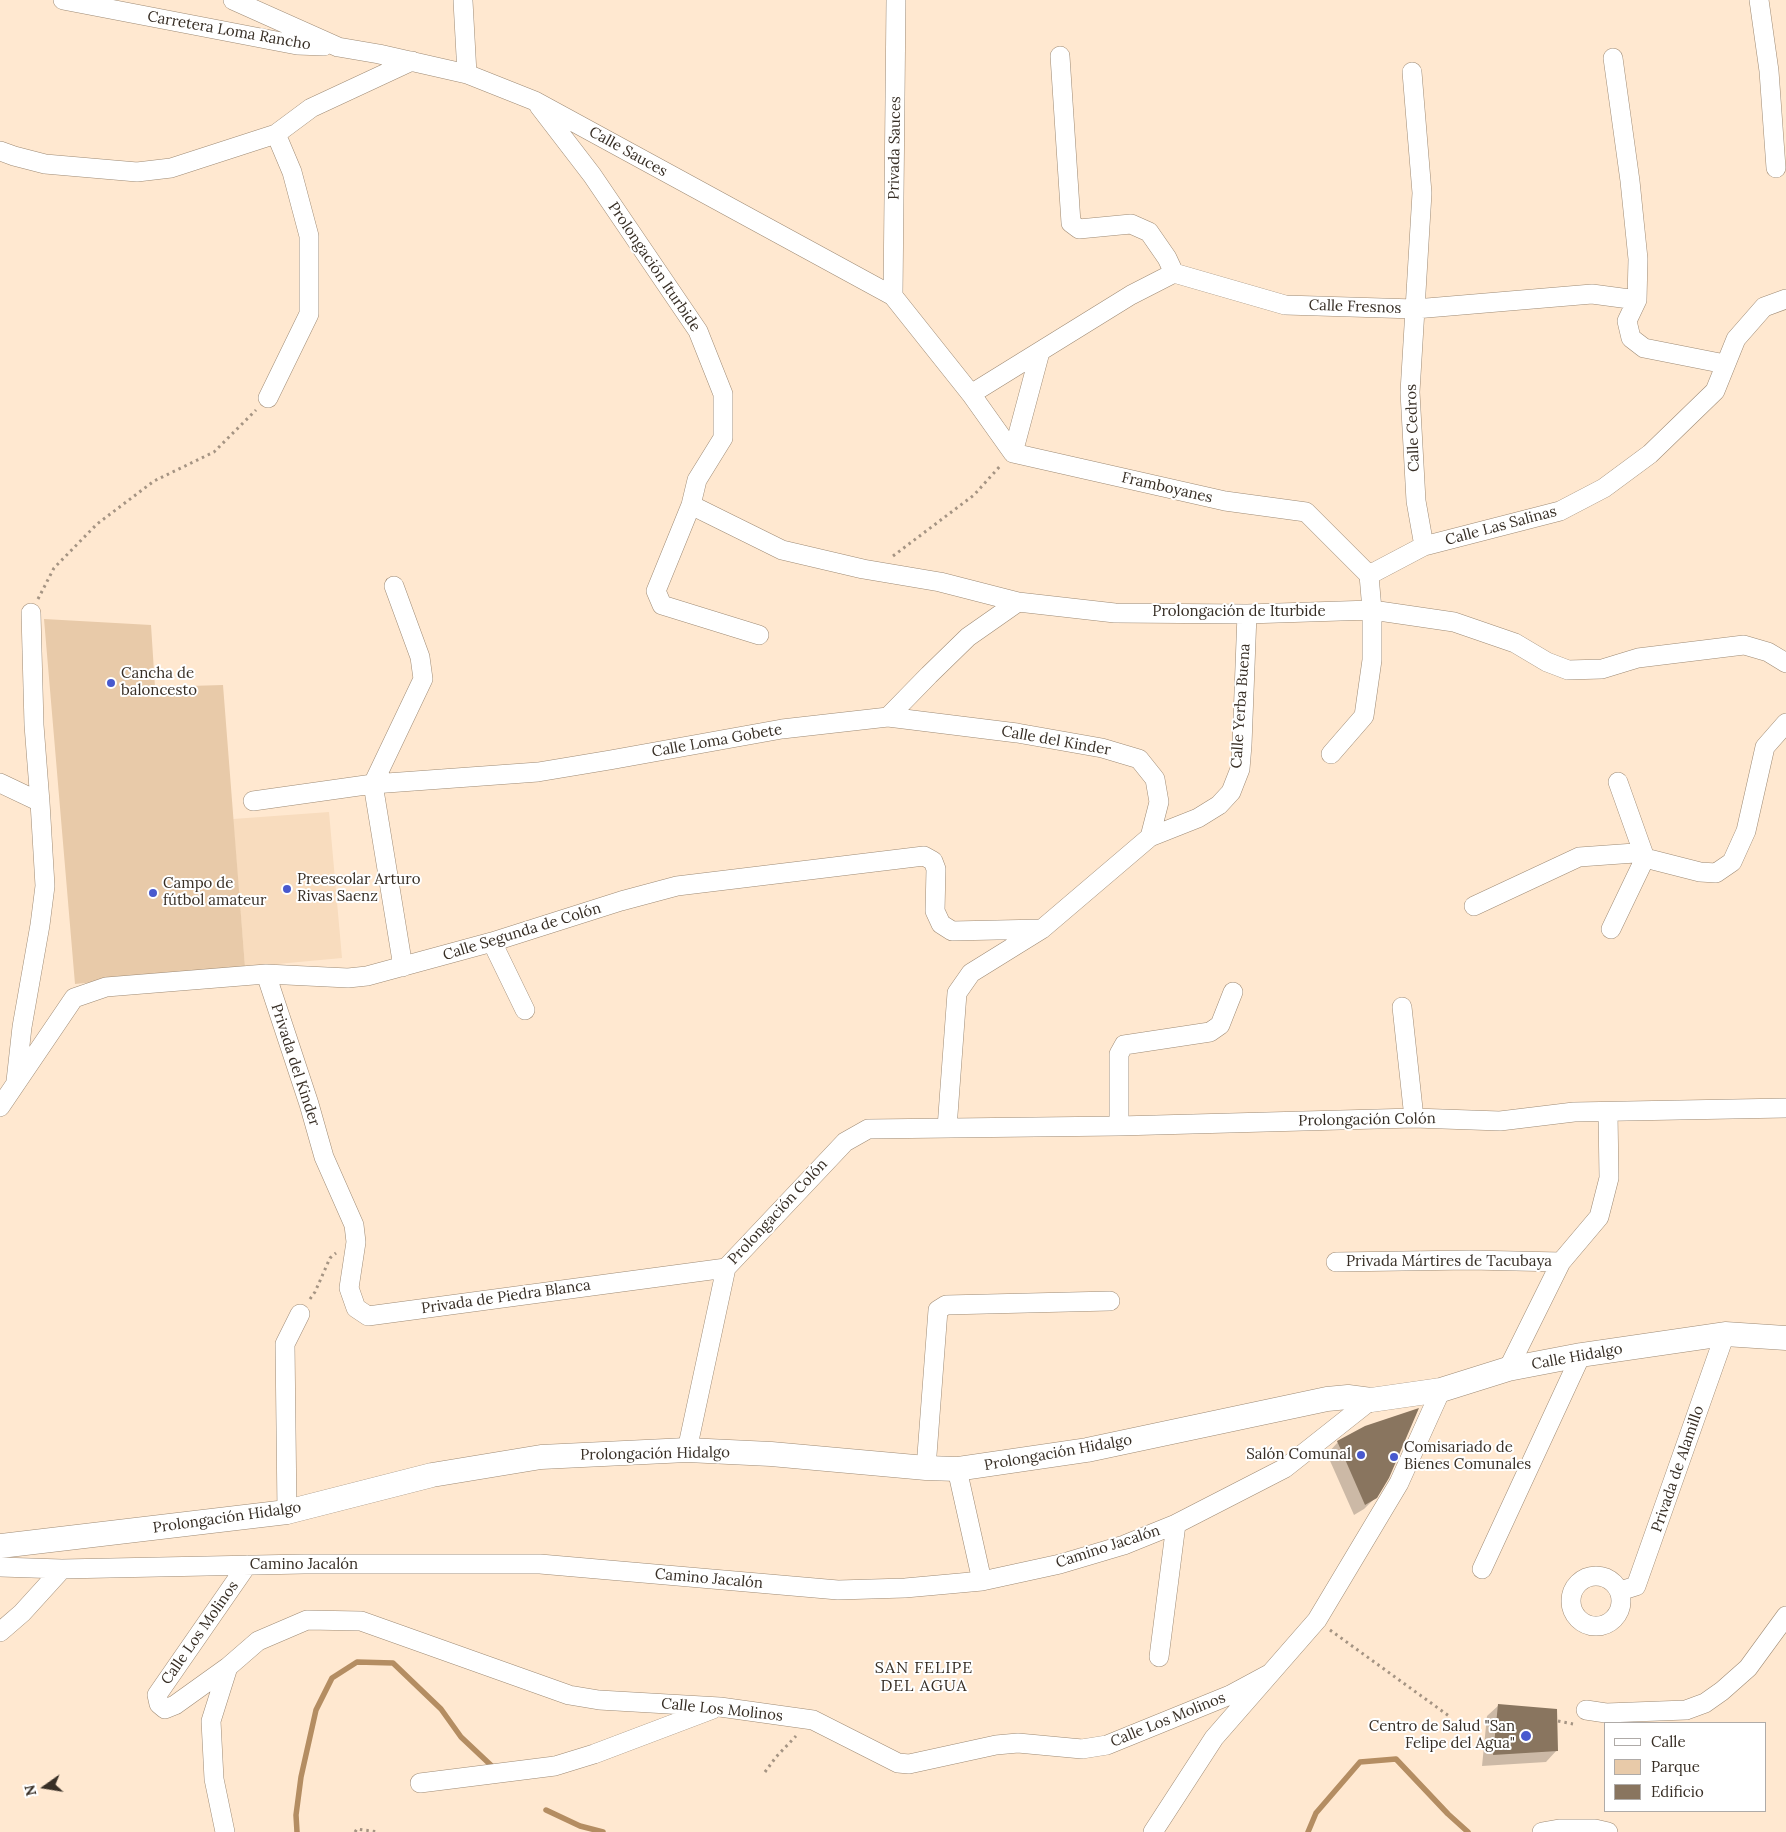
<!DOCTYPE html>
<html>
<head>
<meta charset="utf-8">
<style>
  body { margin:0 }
  #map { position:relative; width:1786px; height:1832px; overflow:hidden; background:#ffe8d0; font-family:Lora,serif }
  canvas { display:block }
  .legend { position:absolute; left:1604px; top:1722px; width:162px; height:90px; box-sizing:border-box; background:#fff; border:1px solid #afaba8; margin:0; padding:6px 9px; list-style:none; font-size:15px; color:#372e25 }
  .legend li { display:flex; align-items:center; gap:10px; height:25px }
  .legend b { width:25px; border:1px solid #afaba8 }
  .north { position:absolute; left:20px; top:1762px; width:50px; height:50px; -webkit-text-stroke:4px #fff; paint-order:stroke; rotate:257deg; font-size:14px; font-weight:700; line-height:20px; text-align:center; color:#372e25 }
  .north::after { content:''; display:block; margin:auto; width:18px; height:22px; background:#372e25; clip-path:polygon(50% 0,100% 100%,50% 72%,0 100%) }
</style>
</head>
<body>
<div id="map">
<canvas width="1786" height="1832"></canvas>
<ul class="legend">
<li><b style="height:6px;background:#fff"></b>Calle</li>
<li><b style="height:14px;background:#e8caa9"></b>Parque</li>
<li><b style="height:14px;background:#89755f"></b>Edificio</li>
</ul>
<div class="north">N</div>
</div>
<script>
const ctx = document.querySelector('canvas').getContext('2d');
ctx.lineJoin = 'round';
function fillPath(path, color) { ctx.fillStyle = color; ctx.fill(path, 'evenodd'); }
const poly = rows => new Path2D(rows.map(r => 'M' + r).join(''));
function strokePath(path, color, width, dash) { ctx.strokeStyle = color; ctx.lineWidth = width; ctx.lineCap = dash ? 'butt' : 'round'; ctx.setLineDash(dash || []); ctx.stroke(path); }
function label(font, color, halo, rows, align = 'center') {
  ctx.font = font + ' Lora,serif'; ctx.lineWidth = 4; ctx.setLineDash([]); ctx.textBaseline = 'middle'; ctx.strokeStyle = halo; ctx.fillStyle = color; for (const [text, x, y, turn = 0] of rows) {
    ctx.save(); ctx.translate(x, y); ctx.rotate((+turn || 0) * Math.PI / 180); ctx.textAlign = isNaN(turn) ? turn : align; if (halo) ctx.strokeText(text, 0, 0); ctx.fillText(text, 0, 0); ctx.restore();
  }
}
const built = poly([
  [329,812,342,958,245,967,233,819]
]);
const green = poly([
  [44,619,151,625,155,687,223,685,245,967,75,984]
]);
const shadow = poly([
  [1338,1442,1376,1497,1364,1509,1354,1515,1327,1454],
  [1499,1705,1557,1750,1546,1762,1482,1766,1487,1716]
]);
const stream = poly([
  [546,1810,580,1826,603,1832],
  [297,1832,296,1815,301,1777,316,1710,332,1678,357,1662,393,1663,441,1709,461,1737,495,1769],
  [1308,1832,1316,1813,1360,1762,1396,1759,1448,1814,1468,1832]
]);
const building = poly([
  [1419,1408,1389,1478,1377,1498,1365,1505,1337,1441,1365,1426],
  [1498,1704,1557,1709,1558,1751,1493,1755]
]);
const path = poly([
  [893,556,974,495,1001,465],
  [38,599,54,568,97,524,154,481,214,452,256,410],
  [310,1299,315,1292,330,1258,336,1253],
  [1330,1630,1449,1716],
  [1558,1721,1573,1724],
  [765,1772,776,1757,796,1736],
  [355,1832,357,1829,378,1832]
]);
const minor = poly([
  [63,0,297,45,324,46],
  [233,0,338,47,379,54,467,74,535,101,893,296,971,394,1013,453,1225,501,1306,512,1369,575],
  [1759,0,1769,71,1776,168],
  [463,1,467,74],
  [1060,56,1071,223,1079,229,1131,224,1149,232,1167,258,1174,273],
  [1613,58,1630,181,1638,259,1637,300],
  [1412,72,1422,193,1410,392,1416,501,1424,546],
  [539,106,592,175,698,331,723,394,723,438,697,480,691,505,656,591,662,605,759,635],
  [0,151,14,156,45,164,137,172,171,168,276,134,311,108,412,61],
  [893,296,896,0],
  [971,394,1131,295,1174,273,1285,305,1415,309,1592,294,1637,300,1627,321,1631,338,1644,348,1725,364],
  [268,398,309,314,309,236,292,172,276,134],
  [1013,453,1040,352],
  [691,505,782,550,863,569,940,582,1018,602,1115,613,1247,614,1372,610,1454,622,1515,643,1547,662,1568,670,1602,669,1638,658,1744,645,1768,652,1786,663],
  [1369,575,1424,546,1560,511,1604,488,1650,454,1715,391,1736,339,1764,307,1786,299],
  [888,717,1017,733,1102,748,1139,759,1155,779,1159,802,1150,837],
  [1331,754,1364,716,1372,660,1372,610,1369,575],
  [1618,782,1645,858],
  [0,783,40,802],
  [373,784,423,679,420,657,394,586],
  [373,784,403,967],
  [253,801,373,784,538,772,610,760,782,729,888,717,929,675,968,637,1018,602],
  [1474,906,1579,857,1635,853,1645,858],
  [1611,929,1645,858,1700,872,1716,873,1732,862,1746,831,1765,747,1786,723],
  [492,942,525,1010],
  [266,974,309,1104,324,1157,354,1225,356,1242,349,1288,356,1308,368,1316,726,1268],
  [1402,1007,1414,1118],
  [16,1081,22,1027,40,925,45,886,40,802,34,725,31,613],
  [0,1107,74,998,106,987,266,974,348,978,367,976,492,942,621,901,677,886,924,856,933,861,936,869,935,911,941,924,952,931,1042,929],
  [1119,1126,1119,1054,1124,1045,1210,1032,1220,1025,1233,992],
  [947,1128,957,993,971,973,1042,929,1150,837,1198,818,1219,805,1231,792,1240,769,1242,745,1247,614],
  [1336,1262,1470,1260,1561,1262],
  [1508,1369,1561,1262,1599,1217,1609,1178,1608,1113],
  [687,1450,726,1268,845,1142,868,1129,1119,1126,1414,1118,1500,1121,1574,1112,1786,1108],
  [926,1468,938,1310,946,1305,1110,1301],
  [957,1469,982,1581],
  [287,1512,285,1344,300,1314],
  [247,1565,157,1695,159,1704,165,1709,175,1705,228,1667,258,1641,307,1620,361,1621,569,1695,599,1700,720,1707,813,1720,898,1763,909,1764,996,1745,1018,1743,1082,1749,1107,1745,1230,1695,1269,1674],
  [0,1567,62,1569,304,1564,540,1564,838,1590,905,1588,982,1581,1060,1564,1124,1545,1176,1524,1285,1468,1371,1400],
  [1482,1569,1581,1355],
  '1571 1601a25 25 0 1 1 50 0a25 25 0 1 1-50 0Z',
  [1620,1591,1636,1586,1725,1334],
  [0,1632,22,1613,62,1569],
  [1159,1657,1176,1524],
  [1586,1710,1606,1713,1686,1710,1705,1703,1722,1691,1748,1668,1786,1616],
  [420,1783,555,1766,594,1754,713,1709],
  [225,1832,214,1779,211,1721,228,1667],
  [1153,1832,1214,1738,1317,1620,1399,1483,1441,1390],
  [1542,1832,1559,1829,1595,1829,1608,1832]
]);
const tertiary = poly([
  [0,1546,287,1512,432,1475,541,1457,687,1450,771,1454,926,1468,957,1469,1087,1450,1327,1399,1348,1397,1371,1400,1441,1390,1508,1369,1581,1355,1725,1334,1786,1338]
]);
const markers = [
  [111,683,5,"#4859ce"],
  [287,889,5,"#4859ce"],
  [153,893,5,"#4859ce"],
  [1361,1455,5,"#4859ce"],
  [1394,1457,5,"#4859ce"],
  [1526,1736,6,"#4859ce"]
];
const streetNames = [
  ["Carretera Loma Rancho",229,31,10],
  ["Privada Sauces",895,148,-89],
  ["Calle Sauces",628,152,29],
  ["Prolongación Iturbide",654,267,56],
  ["Calle Fresnos",1355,307,2],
  ["Calle Cedros",1413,428,-92],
  ["Framboyanes",1167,488,13],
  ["Calle Las Salinas",1501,526,-15],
  ["Prolongación de Iturbide",1239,612],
  ["Calle Yerba Buena",1241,706,-86],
  ["Calle Loma Gobete",717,741,-10],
  ["Calle del Kinder",1056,741,10],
  ["Calle Segunda de Colón",522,932,-17],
  ["Privada del Kinder",295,1065,72],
  ["Prolongación Colón",1367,1120,-1],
  ["Prolongación Colón",778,1212,-47],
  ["Privada Mártires de Tacubaya",1449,1262],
  ["Privada de Piedra Blanca",506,1297,-8],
  ["Calle Hidalgo",1577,1357,-10],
  ["Prolongación Hidalgo",1058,1453,-10],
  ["Prolongación Hidalgo",655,1454,-1],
  ["Privada de Alamillo",1678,1469,-71],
  ["Prolongación Hidalgo",227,1518,-8],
  ["Camino Jacalón",1108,1547,-18],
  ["Camino Jacalón",304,1565],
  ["Camino Jacalón",709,1579,5],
  ["Calle Los Molinos",200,1633,-55],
  ["Calle Los Molinos",722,1710,6],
  ["Calle Los Molinos",1168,1720,-22]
];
const poiNames = [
  ["Cancha de",121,674],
  ["baloncesto",121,691],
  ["Preescolar Arturo",297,880],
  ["Rivas Saenz",297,897],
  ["Campo de",163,884],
  ["fútbol amateur",163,901],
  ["Comisariado de",1404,1448],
  ["Bienes Comunales",1404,1465],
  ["Salón Comunal",1351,1455,"right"],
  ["Centro de Salud \"San",1515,1727,"right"],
  ["Felipe del Agua\"",1515,1744,"right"]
];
const neighbourhoodNames = [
  ["SAN FELIPE",924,1668],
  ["DEL AGUA",924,1686]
];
fillPath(built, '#f8dcbe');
fillPath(green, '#e8caa9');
fillPath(shadow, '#0003');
strokePath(stream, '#b48d62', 5.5);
fillPath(building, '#89755f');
strokePath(minor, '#9e8a74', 20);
strokePath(tertiary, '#9e8a74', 25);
strokePath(path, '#a59483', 3, [2.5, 4]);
strokePath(minor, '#fff', 19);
strokePath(tertiary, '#fff', 24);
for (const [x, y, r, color] of markers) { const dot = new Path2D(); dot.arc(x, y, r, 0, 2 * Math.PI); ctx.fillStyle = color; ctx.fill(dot); strokePath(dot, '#fff', 2); }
label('15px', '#372e25', '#fff', streetNames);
label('15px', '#372e25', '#fff', poiNames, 'left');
ctx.letterSpacing = '1px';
label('16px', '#372e25', '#fff', neighbourhoodNames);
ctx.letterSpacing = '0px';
</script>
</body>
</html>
